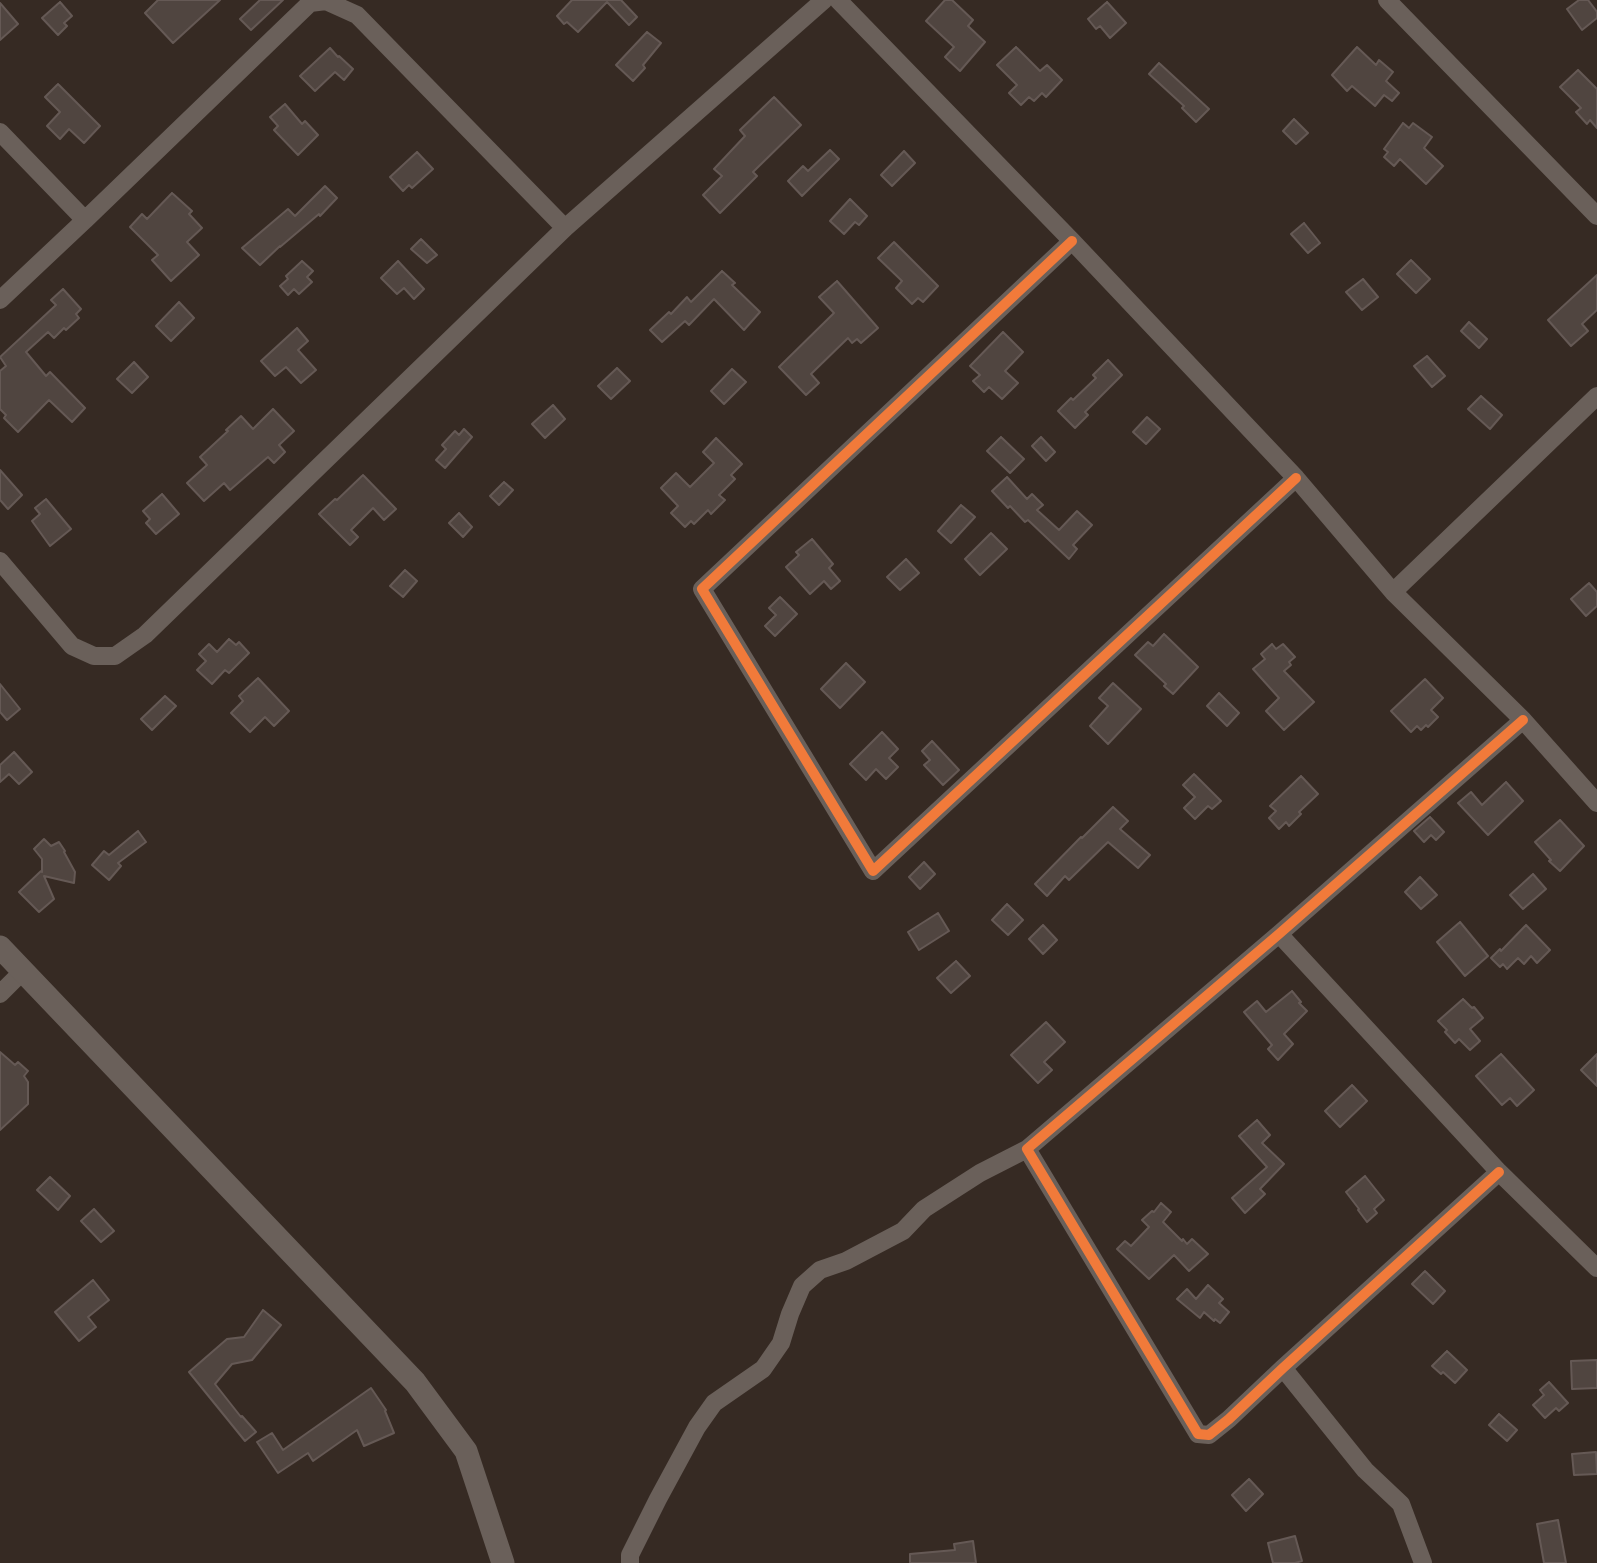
<!DOCTYPE html>
<html>
<head>
<meta charset="utf-8">
<style>
  body { margin:0 }
  canvas { display:block; background:#362a23 }
</style>
</head>
<body>
<canvas width="1597" height="1563"></canvas>
<script>
const ctx = document.querySelector('canvas').getContext('2d');
ctx.lineJoin = 'round';
function fillPath(path, color) { ctx.fillStyle = color; ctx.fill(path, 'evenodd'); }
const poly = rows => new Path2D(rows.map(r => 'M' + r).join(''));
function strokePath(path, color, width, dash) { ctx.strokeStyle = color; ctx.lineWidth = width; ctx.lineCap = dash ? 'butt' : 'round'; ctx.setLineDash(dash || []); ctx.stroke(path); }
const building = poly([
  [158,0,220,0,173,43,145,13,158,0],
  [260,0,283,0,251,30,240,19,260,0],
  [572,0,621,0,637,17,629,25,607,2,578,32,567,22,564,24,557,16,572,0],
  [945,0,952,0,973,20,968,26,985,42,960,71,945,57,954,47,926,21,945,0],
  [1579,0,1588,0,1597,12,1597,18,1582,30,1567,9,1579,0],
  [60,2,72,16,64,23,67,26,58,35,42,18,60,2],
  [1107,2,1126,23,1110,38,1100,26,1096,29,1088,19,1107,2],
  [0,3,18,24,0,40,0,3],
  [647,32,661,43,643,65,645,68,633,81,616,65,647,32],
  [1016,47,1040,71,1047,65,1062,80,1046,97,1042,93,1034,101,1029,97,1021,105,1009,93,1017,85,997,65,1016,47],
  [1357,47,1376,65,1379,60,1393,72,1386,81,1399,93,1392,101,1384,95,1375,106,1352,86,1347,91,1332,75,1357,47],
  [330,48,338,57,339,56,353,69,344,80,335,72,315,91,300,76,330,48],
  [1159,63,1209,109,1196,122,1182,108,1184,106,1149,74,1159,63],
  [1578,70,1597,89,1597,128,1590,120,1587,124,1576,112,1581,108,1560,87,1578,70],
  [58,84,100,126,84,143,69,129,60,139,47,126,60,112,45,97,58,84],
  [774,97,801,125,753,172,757,176,720,213,703,195,722,176,714,169,745,136,740,130,774,97],
  [285,104,302,124,305,121,318,135,298,155,274,130,278,126,270,117,285,104],
  [1294,119,1308,133,1296,144,1283,131,1294,119],
  [1403,123,1409,128,1413,123,1432,137,1424,148,1443,166,1426,184,1400,159,1394,166,1384,157,1388,152,1384,149,1403,123],
  [830,150,839,159,802,196,788,181,803,166,808,171,830,150],
  [904,151,915,163,892,186,881,175,904,151],
  [417,152,433,169,412,188,409,185,403,191,390,177,417,152],
  [325,186,337,198,320,216,319,214,280,247,280,246,260,265,242,248,288,209,295,216,325,186],
  [172,193,192,211,189,214,202,228,187,242,199,255,171,281,152,260,158,255,130,227,142,214,147,219,172,193],
  [850,199,867,216,859,225,855,222,844,234,830,221,850,199],
  [1304,223,1320,243,1308,253,1291,234,1304,223],
  [421,239,437,255,427,263,411,249,421,239],
  [894,242,938,286,923,302,918,298,912,304,896,288,902,281,878,258,894,242],
  [1411,260,1430,279,1416,293,1397,274,1411,260],
  [302,261,313,271,307,277,312,282,299,294,294,289,288,295,280,286,288,279,286,276,302,261],
  [398,261,424,289,414,299,404,288,397,294,381,278,398,261],
  [722,271,735,283,732,285,760,312,744,330,714,299,689,325,685,321,662,342,650,330,669,312,671,314,687,297,691,302,722,271],
  [1597,275,1597,310,1582,324,1588,331,1571,346,1548,320,1597,275],
  [1363,279,1378,297,1362,310,1346,292,1363,279],
  [837,281,878,328,861,343,857,339,852,343,848,338,811,374,819,383,806,395,779,367,834,313,819,297,837,281],
  [63,289,81,309,76,314,79,318,66,330,64,328,54,338,48,332,26,352,46,376,50,372,85,408,72,422,49,400,18,432,4,418,6,415,0,409,0,371,6,366,0,357,56,305,51,300,63,289],
  [179,302,194,318,171,341,156,326,179,302],
  [1469,322,1487,339,1479,348,1461,331,1469,322],
  [297,328,308,341,298,350,316,370,301,383,286,367,275,376,261,361,297,328],
  [1003,332,1023,352,1005,371,1018,383,1002,399,989,387,984,392,973,381,980,375,970,366,1003,332],
  [1427,356,1445,376,1432,387,1414,366,1427,356],
  [1108,360,1122,375,1085,412,1088,415,1075,428,1058,411,1071,398,1073,400,1096,378,1093,375,1108,360],
  [134,362,148,377,132,393,117,379,134,362],
  [617,368,630,381,611,399,598,386,617,368],
  [732,369,746,382,724,404,711,391,732,369],
  [1481,396,1502,415,1490,429,1468,409,1481,396],
  [553,405,565,419,545,438,532,424,553,405],
  [273,409,294,431,279,445,285,452,274,463,268,457,230,490,224,483,204,501,187,483,207,465,200,457,228,431,226,430,241,416,253,429,273,409],
  [1147,417,1160,429,1146,444,1133,432,1147,417],
  [464,429,472,437,445,468,436,460,446,449,442,445,455,431,459,435,464,429],
  [1001,437,1024,459,1010,473,987,451,1001,437],
  [1041,437,1055,452,1046,461,1032,446,1041,437],
  [716,438,742,464,731,475,735,479,719,495,725,500,711,514,708,510,694,524,691,521,685,527,671,513,678,506,661,488,676,473,690,487,714,463,703,452,716,438],
  [0,470,22,495,8,509,0,500,0,470],
  [363,475,396,509,384,520,373,508,351,530,358,537,350,545,319,514,335,499,337,500,363,475],
  [1007,477,1027,499,1032,494,1043,505,1037,510,1059,530,1077,511,1092,525,1073,545,1077,549,1069,559,1028,520,1025,522,1010,506,1008,508,992,491,1007,477],
  [504,482,513,490,499,505,490,496,504,482],
  [162,494,179,514,156,534,146,523,150,519,143,511,162,494],
  [46,499,71,529,50,546,32,521,40,514,35,508,46,499],
  [961,505,975,517,951,543,938,531,961,505],
  [459,513,472,527,463,537,449,523,459,513],
  [991,533,1007,549,980,575,965,559,991,533],
  [812,539,833,564,829,568,840,581,831,589,824,581,810,594,786,567,799,555,796,552,812,539],
  [906,559,919,573,900,590,887,577,906,559],
  [405,570,417,581,403,597,390,586,405,570],
  [1589,583,1597,592,1597,606,1586,616,1571,599,1589,583],
  [780,597,797,614,775,636,765,626,776,615,769,608,780,597],
  [1164,634,1198,667,1173,694,1164,686,1166,684,1135,655,1148,642,1153,646,1164,634],
  [229,639,236,645,239,642,249,653,229,673,225,670,212,684,197,670,206,661,199,654,209,644,217,652,229,639],
  [1272,644,1276,649,1283,644,1295,657,1289,662,1291,665,1284,671,1314,702,1284,730,1266,711,1279,698,1253,669,1265,659,1261,654,1272,644],
  [846,663,865,682,840,708,821,689,846,663],
  [258,678,289,711,274,726,265,717,250,732,231,713,243,701,239,696,258,678],
  [1425,679,1443,698,1431,710,1438,717,1428,727,1426,725,1421,730,1417,726,1411,732,1391,711,1425,679],
  [1113,683,1141,709,1108,744,1090,726,1108,706,1099,698,1113,683],
  [0,684,20,709,7,720,0,712,0,684],
  [1219,693,1239,713,1227,726,1207,706,1219,693],
  [165,696,176,706,152,730,141,719,165,696],
  [882,732,898,749,889,758,898,767,886,779,876,769,866,780,850,764,882,732],
  [932,741,959,770,943,785,924,765,930,760,922,751,932,741],
  [14,752,32,772,19,784,9,774,0,782,0,765,14,752],
  [1194,774,1221,801,1212,809,1208,806,1195,819,1184,808,1195,797,1183,785,1194,774],
  [1301,776,1318,794,1299,812,1301,814,1289,826,1286,822,1279,829,1269,818,1276,811,1270,806,1301,776],
  [1506,782,1523,801,1488,835,1458,803,1471,792,1482,805,1506,782],
  [1113,807,1128,821,1120,829,1150,855,1138,868,1108,842,1069,880,1065,876,1047,896,1035,884,1081,837,1082,838,1113,807],
  [1430,817,1444,832,1436,840,1431,835,1424,842,1414,831,1430,817],
  [1560,820,1584,846,1560,871,1549,861,1551,860,1535,842,1560,820],
  [138,831,146,842,118,863,121,866,109,880,92,865,104,851,109,855,138,831],
  [44,839,51,846,59,842,65,851,64,852,75,872,74,883,44,876,54,899,39,912,19,892,41,871,42,872,42,859,34,849,44,839],
  [924,862,935,874,920,889,909,877,924,862],
  [1533,874,1546,889,1523,909,1510,895,1533,874],
  [1420,877,1437,895,1421,909,1405,892,1420,877],
  [1007,904,1023,920,1008,935,992,920,1007,904],
  [938,913,949,931,919,950,908,932,938,913],
  [1460,922,1488,956,1465,976,1437,942,1460,922],
  [1043,925,1057,940,1043,954,1029,939,1043,925],
  [1526,925,1550,950,1537,963,1531,956,1524,964,1518,958,1507,969,1503,964,1500,967,1491,958,1500,949,1501,951,1526,925],
  [956,961,970,976,951,993,937,978,956,961],
  [1292,991,1301,1002,1299,1003,1307,1011,1284,1034,1293,1044,1278,1060,1268,1049,1272,1045,1244,1012,1257,1001,1266,1012,1292,991],
  [1463,999,1472,1008,1474,1007,1483,1018,1470,1029,1480,1041,1470,1050,1459,1039,1455,1043,1445,1032,1447,1030,1438,1021,1463,999],
  [1046,1022,1065,1042,1044,1062,1052,1070,1038,1083,1011,1055,1046,1022],
  [0,1052,15,1065,18,1062,28,1071,24,1076,28,1082,28,1104,0,1130,0,1052],
  [1501,1054,1534,1090,1517,1106,1510,1098,1502,1105,1476,1076,1501,1054],
  [1597,1054,1597,1086,1581,1070,1597,1054],
  [1352,1085,1367,1101,1340,1127,1325,1111,1352,1085],
  [1257,1120,1270,1135,1262,1143,1284,1164,1260,1189,1265,1194,1245,1213,1232,1198,1267,1167,1239,1136,1257,1120],
  [1365,1176,1384,1200,1374,1209,1377,1213,1367,1222,1358,1210,1359,1209,1346,1192,1365,1176],
  [50,1177,70,1196,58,1210,37,1190,50,1177],
  [1161,1203,1171,1212,1163,1222,1182,1241,1183,1239,1187,1244,1192,1239,1208,1254,1189,1271,1174,1255,1149,1279,1117,1249,1125,1241,1131,1246,1149,1227,1142,1220,1152,1211,1154,1212,1161,1203],
  [94,1209,114,1231,101,1242,81,1221,94,1209],
  [1425,1271,1445,1291,1433,1304,1412,1284,1425,1271],
  [93,1280,109,1300,88,1317,96,1327,79,1341,55,1312,93,1280],
  [1208,1285,1223,1299,1219,1303,1229,1312,1220,1323,1215,1319,1214,1321,1204,1312,1200,1318,1177,1299,1187,1289,1196,1299,1208,1285],
  [263,1310,281,1325,252,1360,232,1364,215,1384,241,1417,242,1416,256,1432,245,1441,189,1372,227,1339,244,1337,263,1310],
  [1447,1351,1467,1370,1455,1383,1443,1372,1441,1374,1432,1366,1447,1351],
  [1597,1360,1597,1388,1572,1389,1571,1361,1597,1360],
  [1549,1382,1568,1403,1559,1411,1556,1408,1545,1418,1533,1405,1544,1395,1540,1390,1549,1382],
  [371,1388,386,1410,385,1411,394,1433,364,1446,357,1430,313,1461,308,1453,278,1473,257,1442,272,1433,283,1450,371,1388],
  [1499,1414,1517,1430,1507,1441,1489,1425,1499,1414],
  [1596,1452,1597,1474,1574,1475,1572,1454,1596,1452],
  [1249,1479,1263,1494,1246,1511,1232,1495,1249,1479],
  [1558,1520,1566,1563,1544,1563,1537,1524,1558,1520],
  [1295,1536,1302,1561,1295,1563,1273,1563,1268,1543,1295,1536],
  [973,1541,976,1563,910,1563,910,1554,955,1550,954,1544,973,1541]
]);
const minor = poly([
  [838,0,1072,241,1296,478,1393,592,1523,720,1597,803],
  [1387,0,1597,216],
  [0,132,85,220,310,3,326,1,357,15,565,228],
  [1072,241,702,589,873,871,1296,478],
  [0,300,85,220],
  [0,561,72,646,94,656,115,656,145,635,565,228,824,0],
  [1393,592,1597,396],
  [1279,934,1499,1172,1597,1268],
  [0,994,23,971],
  [1499,1172,1283,1368,1229,1419,1209,1435,1198,1434,1027,1149,1279,934,1523,720],
  [1283,1368,1365,1470,1401,1504,1423,1563],
  [630,1563,630,1555,658,1499,697,1427,714,1403,763,1369,781,1343,790,1314,802,1286,820,1270,846,1261,903,1231,924,1209,980,1173,1027,1149]
]);
const tertiary = poly([
  [0,947,415,1382,466,1451,503,1563]
]);
const cycleway = poly([
  [1072,241,702,589,873,871,1296,478],
  [1499,1172,1283,1368,1229,1419,1209,1435,1198,1434,1027,1149,1279,934,1523,720]
]);
fillPath(building, '#504540');
strokePath(building, '#655955', 2);
strokePath(minor, '#6a605a', 18);
strokePath(tertiary, '#6a605a', 23);
strokePath(cycleway, '#f17a3a', 10);
</script>
</body>
</html>
